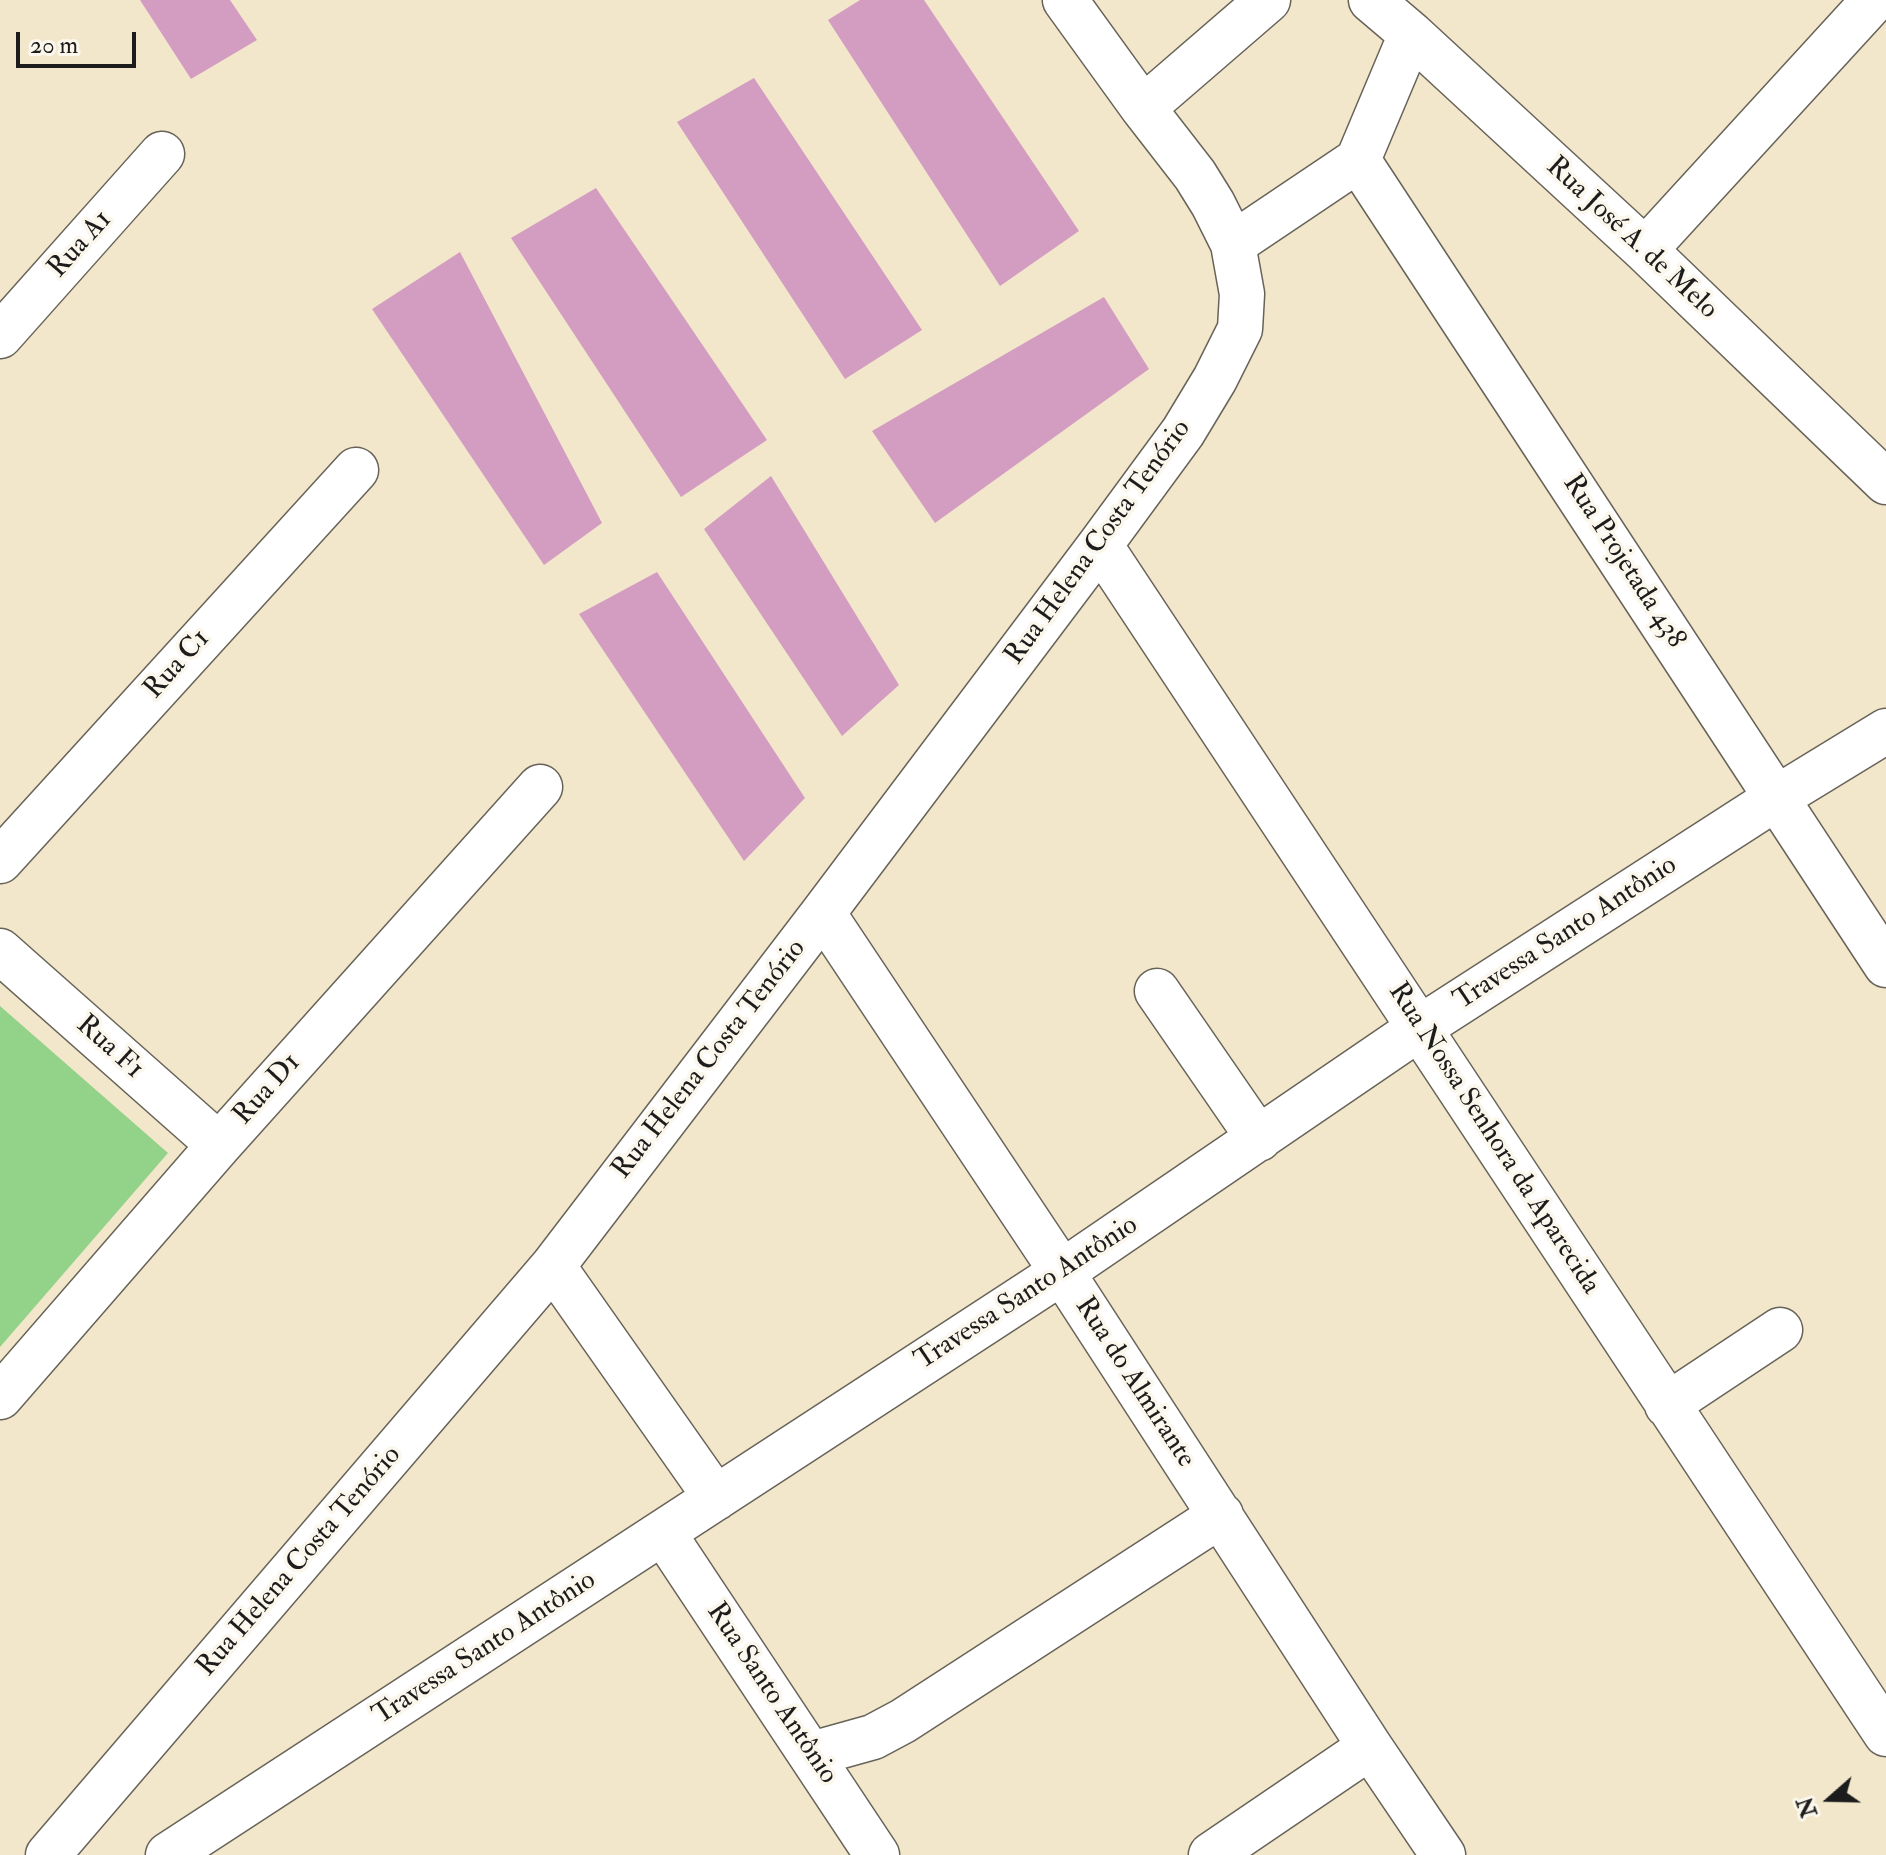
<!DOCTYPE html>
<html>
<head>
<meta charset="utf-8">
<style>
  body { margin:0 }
  #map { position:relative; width:1886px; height:1855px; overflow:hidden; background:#f2e6cb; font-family:"IM FELL Double Pica",serif }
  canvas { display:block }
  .north { position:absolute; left:1790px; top:1759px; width:80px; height:80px; -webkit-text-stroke:6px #fbf7ec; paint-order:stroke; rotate:250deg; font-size:22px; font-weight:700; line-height:32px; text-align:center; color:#1c1c1c }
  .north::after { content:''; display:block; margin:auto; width:28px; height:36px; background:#1c1c1c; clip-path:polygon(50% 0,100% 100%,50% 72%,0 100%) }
  .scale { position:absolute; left:16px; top:32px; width:120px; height:36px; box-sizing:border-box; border:4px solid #1c1c1c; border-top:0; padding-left:10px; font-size:24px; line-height:28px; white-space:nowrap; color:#1c1c1c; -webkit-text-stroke:6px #fbf7ec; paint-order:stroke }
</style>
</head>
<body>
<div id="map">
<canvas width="1886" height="1855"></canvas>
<div class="north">N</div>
<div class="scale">20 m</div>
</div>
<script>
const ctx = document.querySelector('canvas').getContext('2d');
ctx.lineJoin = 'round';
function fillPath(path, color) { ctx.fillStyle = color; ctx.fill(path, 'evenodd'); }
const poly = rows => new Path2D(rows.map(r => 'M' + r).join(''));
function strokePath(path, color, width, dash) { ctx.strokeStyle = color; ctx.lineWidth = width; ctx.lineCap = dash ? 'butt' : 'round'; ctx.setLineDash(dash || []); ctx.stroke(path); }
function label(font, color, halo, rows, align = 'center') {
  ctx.font = font + ' "IM FELL Double Pica",serif'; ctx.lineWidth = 7; ctx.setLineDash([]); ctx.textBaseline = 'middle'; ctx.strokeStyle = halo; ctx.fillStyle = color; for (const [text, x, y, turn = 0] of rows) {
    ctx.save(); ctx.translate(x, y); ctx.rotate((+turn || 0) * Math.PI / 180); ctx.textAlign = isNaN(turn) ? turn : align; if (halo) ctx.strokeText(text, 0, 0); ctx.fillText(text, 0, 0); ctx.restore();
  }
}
const green = poly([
  [0,1006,168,1153,0,1347]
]);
const building = poly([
  [140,0,230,0,257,40,191,79],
  [860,0,924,0,1079,231,1000,286,828,20],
  [754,78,922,330,845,379,677,122],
  [596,188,767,440,681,497,511,238],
  [460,252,602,523,544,565,372,309],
  [1104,297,1149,369,935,523,872,431],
  [771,476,899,685,842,736,704,529],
  [657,572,805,798,744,861,579,614]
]);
const minor = poly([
  [1371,0,1411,34,1645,250,1886,482],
  [1143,108,1268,0],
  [1358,160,1886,965],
  [1233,244,1358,160,1411,34],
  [1645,250,1874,0],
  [0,336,162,154],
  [1100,545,1886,1734],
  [0,861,356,470],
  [823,913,1062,1272,1370,1747,1443,1855],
  [0,951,219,1145],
  [1157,991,1259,1139],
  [553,1266,716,1498],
  [0,1397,219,1145,540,787],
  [1667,1405,1780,1330],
  [664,1534,877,1855],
  [812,1754,873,1737,903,1721,1221,1515],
  [48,1855,553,1266,823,913,1100,545,1183,432,1215,379,1240,329,1242,294,1233,244,1213,204,1195,175,1143,108,1065,0],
  [168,1855,1062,1272,1421,1027,1778,797,1886,731],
  [1211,1855,1370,1747]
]);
const streetNames = [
  ["Rua José A. de Melo",1631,239,43],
  ["Rua A1",81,245,-48],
  ["Rua Helena Costa Tenório",1099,543,-54],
  ["Rua Projetada 438",1623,562,57],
  ["Rua C1",178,665,-48],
  ["Travessa Santo Antônio",1566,934,-33],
  ["Rua F1",109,1048,42],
  ["Rua Helena Costa Tenório",710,1060,-52],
  ["Rua D1",268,1090,-48],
  ["Rua Nossa Senhora da Aparecida",1493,1139,57],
  ["Travessa Santo Antônio",1027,1294,-33],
  ["Rua do Almirante",1134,1383,57],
  ["Rua Helena Costa Tenório",300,1562,-49],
  ["Travessa Santo Antônio",485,1649,-33],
  ["Rua Santo Antônio",771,1694,56]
];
fillPath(green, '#93d289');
fillPath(building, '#d39dc2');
strokePath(minor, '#676359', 47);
strokePath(minor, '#fff', 44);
label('28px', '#1c1c1c', '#fbf7ec', streetNames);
</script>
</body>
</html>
